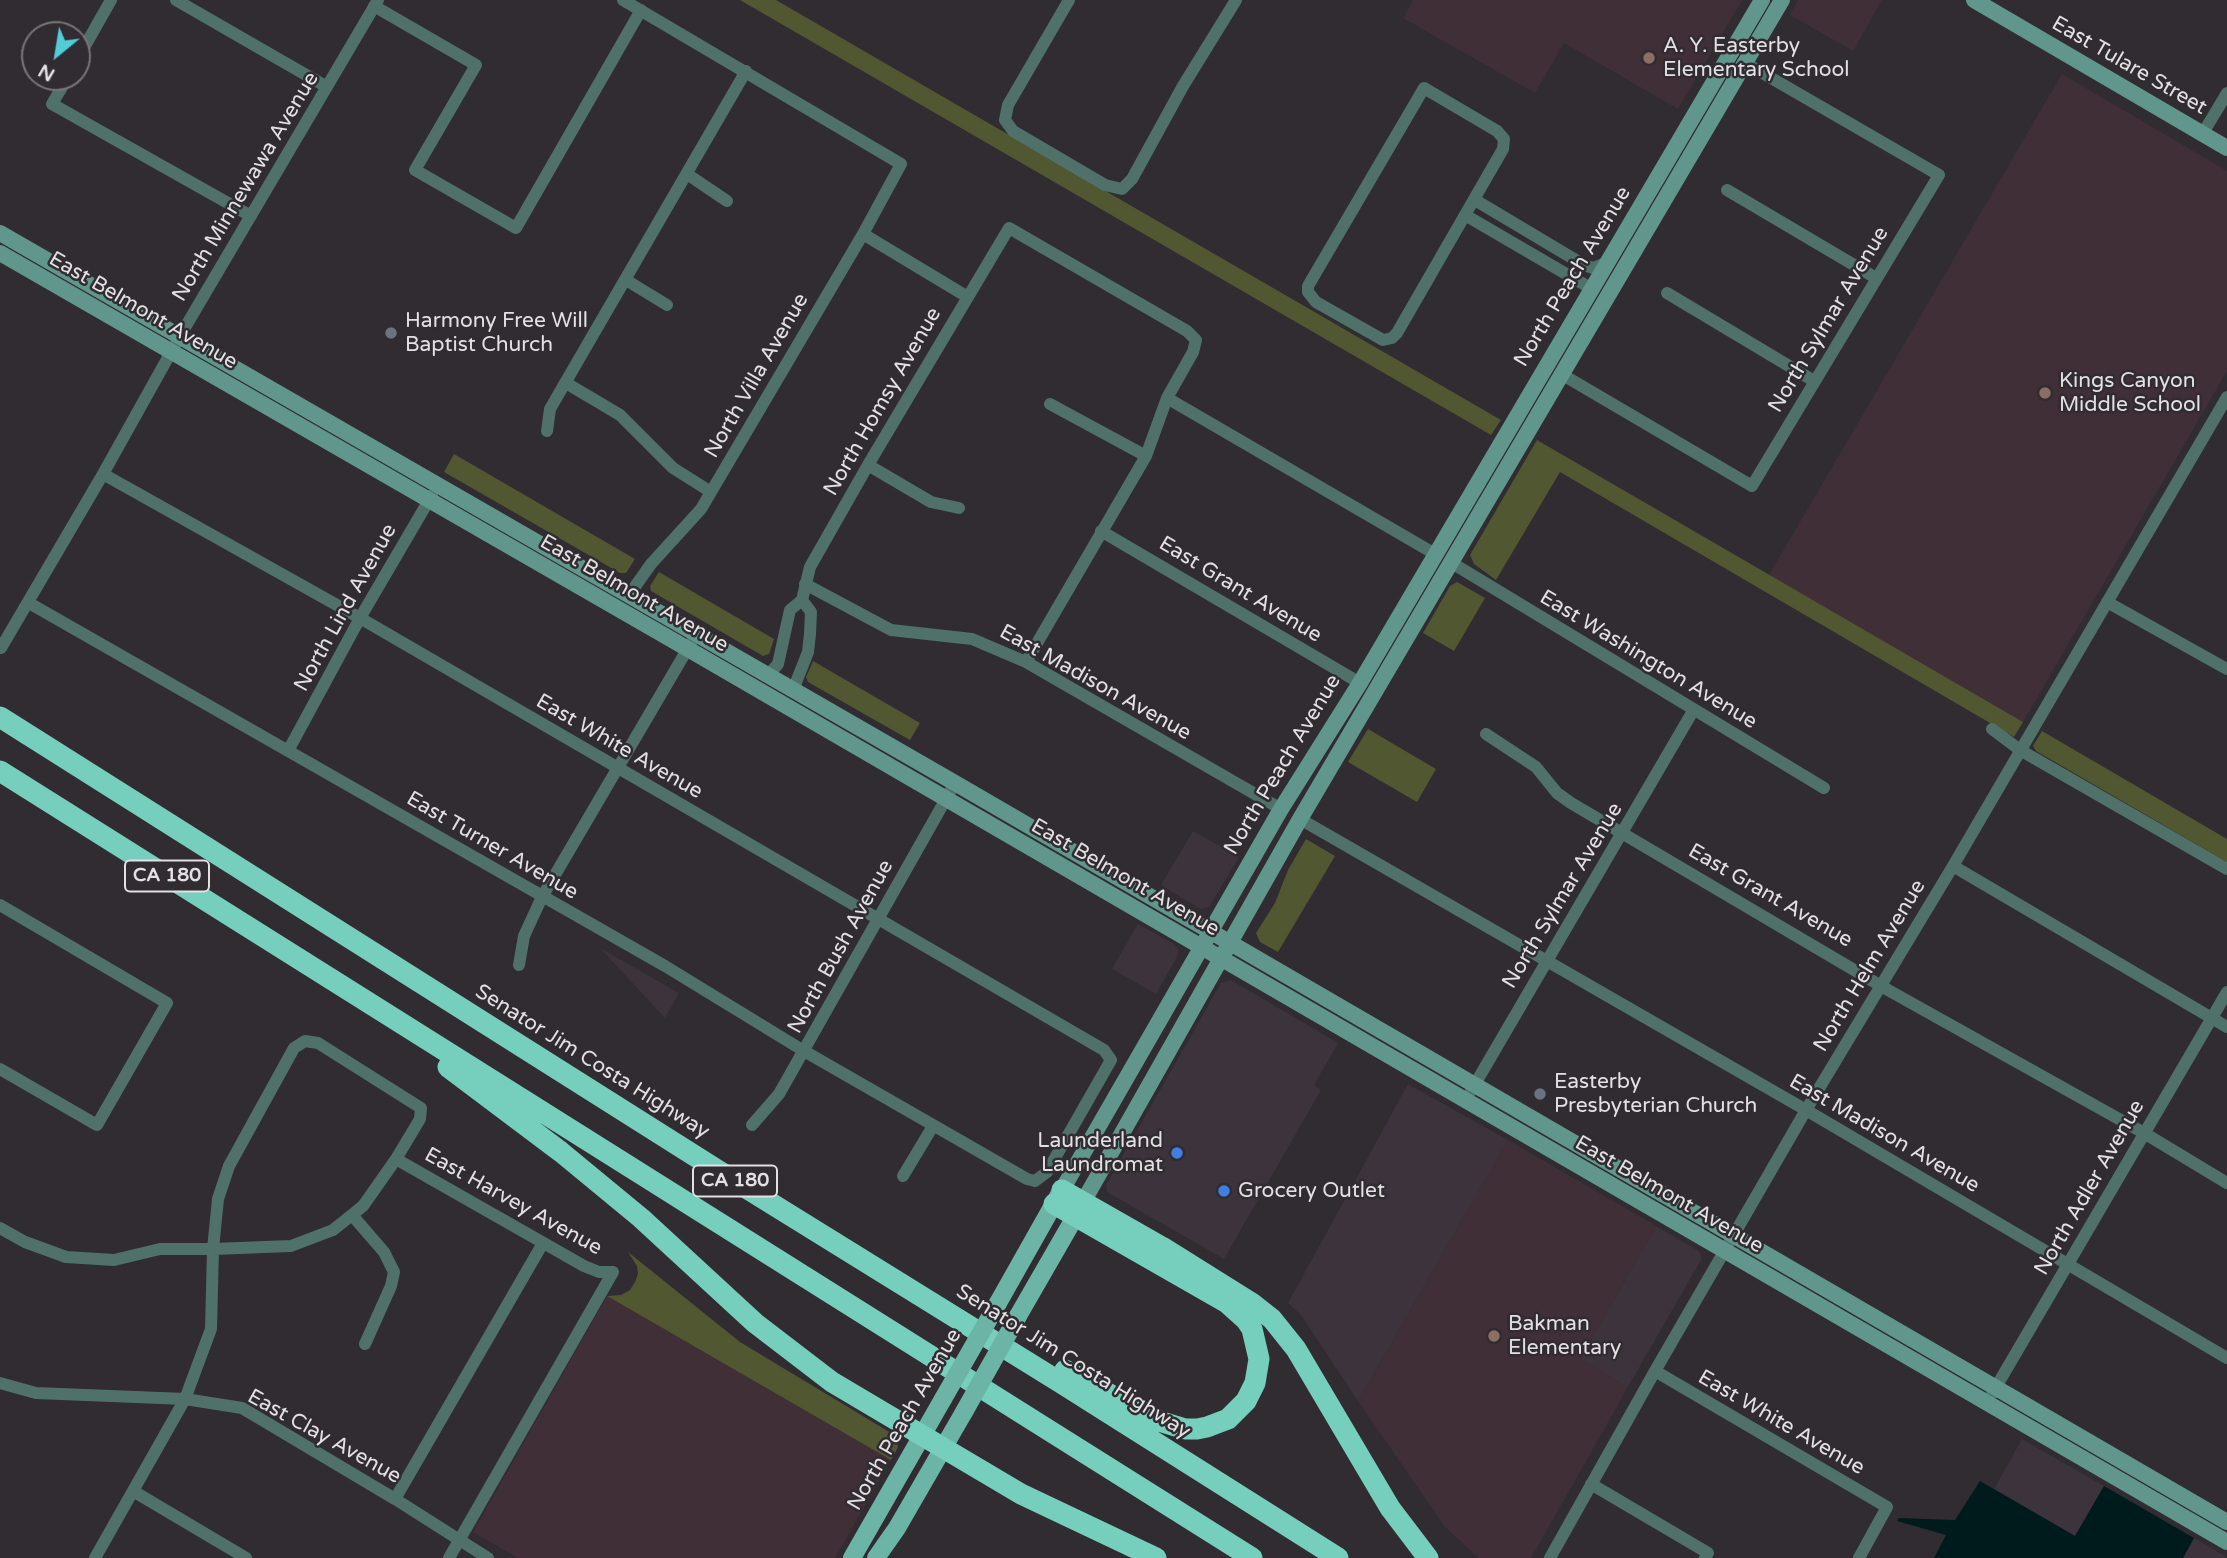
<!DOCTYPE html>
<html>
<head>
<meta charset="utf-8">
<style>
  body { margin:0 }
  #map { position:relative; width:2227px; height:1558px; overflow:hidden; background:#302c31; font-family:"Varela Round",sans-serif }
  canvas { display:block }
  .north { position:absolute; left:21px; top:21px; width:70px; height:70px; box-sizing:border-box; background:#302c31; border:2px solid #787478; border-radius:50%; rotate:210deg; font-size:19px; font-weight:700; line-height:28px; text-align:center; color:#e3e0e3 }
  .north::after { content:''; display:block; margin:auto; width:24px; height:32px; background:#52ccd6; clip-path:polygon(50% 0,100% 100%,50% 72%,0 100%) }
</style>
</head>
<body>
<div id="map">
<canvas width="2227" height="1558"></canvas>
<div class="north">N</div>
</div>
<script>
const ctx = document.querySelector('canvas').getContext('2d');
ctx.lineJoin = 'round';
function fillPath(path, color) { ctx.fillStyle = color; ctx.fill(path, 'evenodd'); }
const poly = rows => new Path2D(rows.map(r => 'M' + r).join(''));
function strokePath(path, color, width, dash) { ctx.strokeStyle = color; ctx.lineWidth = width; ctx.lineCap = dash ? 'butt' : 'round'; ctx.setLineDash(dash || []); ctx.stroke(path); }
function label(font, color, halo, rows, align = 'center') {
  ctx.font = font + ' "Varela Round",sans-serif'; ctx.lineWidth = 5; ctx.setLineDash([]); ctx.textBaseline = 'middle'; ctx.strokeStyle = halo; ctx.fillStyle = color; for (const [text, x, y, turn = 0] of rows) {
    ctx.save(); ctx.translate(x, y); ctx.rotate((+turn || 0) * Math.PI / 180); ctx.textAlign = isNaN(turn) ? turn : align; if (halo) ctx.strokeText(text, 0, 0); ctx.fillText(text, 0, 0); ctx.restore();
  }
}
const built = poly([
  [1193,831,1239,857,1209,907,1200,909,1161,885],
  [1138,924,1174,944,1178,949,1178,955,1156,994,1112,969],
  [600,948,679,993,665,1018,625,975],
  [1231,980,1338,1043,1314,1085,1321,1090,1224,1259,1107,1192,1106,1185,1221,983],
  [1408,1084,1508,1140,1358,1401,1301,1315,1288,1303],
  [1656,1226,1699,1251,1702,1258,1628,1387,1580,1359],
  [2022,1439,2104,1486,2075,1536,1994,1489],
  [2194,1538,2225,1556,2225,1558,2183,1558]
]);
const education = poly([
  [1413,0,1742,0,1678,109,1564,43,1535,93,1403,18],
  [1798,0,1882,0,1853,51,1790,15],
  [2062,74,2227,171,2227,371,2023,722,1769,575],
  [1508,1140,1656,1226,1580,1359,1628,1387,1531,1558,1479,1558,1445,1527,1358,1401],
  [607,1296,891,1460,835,1558,518,1558,473,1532]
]);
const green = poly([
  [740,0,776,0,1501,420,1491,435],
  [1537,440,2023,722,2014,737,1560,472,1496,580,1474,564,1470,555],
  [454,454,635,559,626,573,620,573,444,472],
  [659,572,774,639,769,654,763,656,651,591,650,586],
  [1457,582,1485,598,1454,651,1423,633,1450,586],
  [813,661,920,723,910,740,808,682,806,677],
  [1368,729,1436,769,1417,802,1348,762],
  [2042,731,2227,839,2227,862,2036,751,2033,746],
  [1306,839,1335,856,1278,952,1260,942,1256,933,1275,903,1288,870],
  [628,1252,740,1342,896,1436,898,1447,891,1460,607,1296,621,1295,630,1290,635,1282,638,1274,637,1266]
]);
const water = poly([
  [1980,1481,2075,1536,2104,1486,2194,1538,2183,1558,1934,1558,1946,1535,1897,1521,1899,1518,1955,1520]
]);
const minor = poly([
  [176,0,327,87],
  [623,0,901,164,863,234,701,509,651,564,629,595],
  [1069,0,1008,105,1005,120,1013,131,1105,185,1122,189,1132,179,1183,86,1236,0],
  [374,6,476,65,415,170,516,228,641,10],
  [77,60,111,0],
  [68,77,52,104,251,216],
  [1424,88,1497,131,1504,139,1503,149,1397,333,1392,338,1383,340,1316,302,1308,292,1308,286,1424,88],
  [2203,133,2227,93],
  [687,174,727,201],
  [1727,190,1876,278],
  [1475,200,1584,265,1593,268,1608,262],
  [1465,215,1592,289],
  [863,234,966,296],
  [626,280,667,305],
  [1667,293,1814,381],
  [1563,375,1752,486,1939,175,1747,64],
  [566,383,620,415,673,468,711,492],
  [1167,398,1435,554],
  [1050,404,1146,456],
  [547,431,550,409,746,71],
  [868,465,931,502,959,508],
  [1101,531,1360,683],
  [1452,563,1824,788],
  [805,584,891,630,972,639,1026,662,1281,809],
  [2107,602,2227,669],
  [29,603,665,966,804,1051,1027,1179,1035,1181,1047,1172,1111,1060,1104,1050,360,618,103,474],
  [1,648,103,474,180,336,378,0],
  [765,674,772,671,778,664,790,610,802,600,810,567,868,465,1009,228,1187,331,1196,340,1193,352,1167,398,1146,456,1026,662],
  [797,692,795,685,808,652,810,634,811,612,802,600],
  [1992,729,2020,750,2227,869],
  [1486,734,1536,767,1557,793,1571,803,1888,990,2144,1133,2227,1183],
  [288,751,360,618,432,495],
  [1300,819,1806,1110,2227,1358],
  [1953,866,2227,1027],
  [0,905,167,1003,97,1125,0,1069],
  [519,965,524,936,542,897,691,643],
  [1471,1091,1693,711],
  [752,1125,779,1094,955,783],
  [396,1159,584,1266,599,1272,613,1272],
  [903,1176,933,1126],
  [352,1215,384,1252,394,1272,391,1286,365,1344],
  [0,1228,25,1242,66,1257,114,1260,160,1249,213,1249,291,1246,333,1230,363,1206,396,1159,420,1119,421,1108,318,1043,305,1041,294,1048,229,1166,218,1199,213,1249,211,1329,185,1399,95,1558],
  [1655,1371,1887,1507,1859,1558],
  [0,1383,36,1393,185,1399,242,1408,395,1499,488,1558],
  [1992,1394,2227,992],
  [1591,1484,1708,1553,1705,1558],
  [133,1491,246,1558],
  [395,1499,543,1243],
  [449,1558,613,1272],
  [1550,1558,1655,1371,1806,1110,1953,866,2227,397]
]);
const secondary = poly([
  [1974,0,2227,148],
  [0,233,955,783,2227,1522],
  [0,253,688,649,2227,1542],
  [1062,1190,1281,809,1360,683,1762,0],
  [1078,1211,1300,819,1782,0]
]);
const primary = poly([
  [998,1303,1060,1193],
  [1018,1316,1075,1217],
  [852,1558,943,1399],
  [876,1558,897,1528,964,1412]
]);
const motorway = poly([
  [0,717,714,1168,1058,1381,1338,1558],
  [0,771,1252,1558],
  [448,1067,561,1152,641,1218,755,1323,832,1382,1021,1494,1156,1558],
  [1062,1190,1162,1247,1253,1304,1272,1319,1296,1349,1390,1508,1428,1558],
  [1054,1204,1227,1303,1246,1320,1252,1329,1259,1359,1255,1383,1246,1401,1228,1419,1207,1427,1197,1429,1185,1429,1159,1421,1065,1370]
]);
const primaryBridge = poly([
  [943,1399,998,1303],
  [964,1412,1018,1316]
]);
const markers = [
  [1649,58,7,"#8d6e63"],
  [391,333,7,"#6b7280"],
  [2045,393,7,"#8d6e63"],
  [1540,1094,7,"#6b7280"],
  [1177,1153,7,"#3f7fe0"],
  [1224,1191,7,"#3f7fe0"],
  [1494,1336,7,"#8d6e63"]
];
const shields = [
  [167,876,84],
  [735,1181,84]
];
const shieldNames = [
  ["CA 180",167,876],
  ["CA 180",735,1181]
];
const poiNames = [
  ["A. Y. Easterby",1663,46],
  ["Elementary School",1663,70],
  ["Harmony Free Will",405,321],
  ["Baptist Church",405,345],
  ["Kings Canyon",2059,381],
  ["Middle School",2059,405],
  ["Easterby",1554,1082],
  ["Presbyterian Church",1554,1106],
  ["Launderland",1163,1141,"right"],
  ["Laundromat",1163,1165,"right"],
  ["Grocery Outlet",1238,1191],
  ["Bakman",1508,1324],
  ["Elementary",1508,1348]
];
const streetNames = [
  ["East Tulare Street",2129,66,30],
  ["North Minnewawa Avenue",246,187,-59],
  ["North Peach Avenue",1573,277,-59],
  ["East Belmont Avenue",143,311,30],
  ["North Sylmar Avenue",1829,320,-59],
  ["North Villa Avenue",757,376,-60],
  ["North Homsy Avenue",883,402,-60],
  ["East Grant Avenue",1240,590,31],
  ["East Belmont Avenue",634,594,30],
  ["North Lind Avenue",346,608,-61],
  ["East Washington Avenue",1648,660,31],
  ["East Madison Avenue",1095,683,29],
  ["East White Avenue",619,747,30],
  ["North Peach Avenue",1283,765,-59],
  ["East Turner Avenue",492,846,30],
  ["East Belmont Avenue",1125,878,30],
  ["North Sylmar Avenue",1563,896,-59],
  ["East Grant Avenue",1770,896,30],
  ["North Bush Avenue",841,947,-61],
  ["North Helm Avenue",1870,966,-59],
  ["Senator Jim Costa Highway",592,1062,32],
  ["East Madison Avenue",1884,1134,30],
  ["North Adler Avenue",2090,1188,-60],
  ["East Belmont Avenue",1669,1195,30],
  ["East Harvey Avenue",513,1202,29],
  ["Senator Jim Costa Highway",1073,1362,32],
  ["North Peach Avenue",905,1420,-60],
  ["East White Avenue",1781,1423,30],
  ["East Clay Avenue",324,1437,29]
];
fillPath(built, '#3c333d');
fillPath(education, '#412f37');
fillPath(green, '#505731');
fillPath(water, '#001b1c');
strokePath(minor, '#4f716a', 12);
strokePath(secondary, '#60968b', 16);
strokePath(primary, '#6cb4a5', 18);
strokePath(motorway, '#76cebd', 21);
strokePath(primaryBridge, '#6cb4a5', 18);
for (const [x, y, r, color] of markers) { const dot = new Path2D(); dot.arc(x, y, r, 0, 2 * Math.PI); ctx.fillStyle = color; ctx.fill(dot); strokePath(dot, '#302c31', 2.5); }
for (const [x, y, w] of shields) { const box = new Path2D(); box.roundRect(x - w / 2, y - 15.5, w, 31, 5); ctx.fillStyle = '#302c31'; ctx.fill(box); strokePath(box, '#e3e0e3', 2); }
label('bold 19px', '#e3e0e3', null, shieldNames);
label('21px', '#e3e0e3', '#302c31', poiNames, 'left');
label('21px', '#e3e0e3', '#302c31', streetNames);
</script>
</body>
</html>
